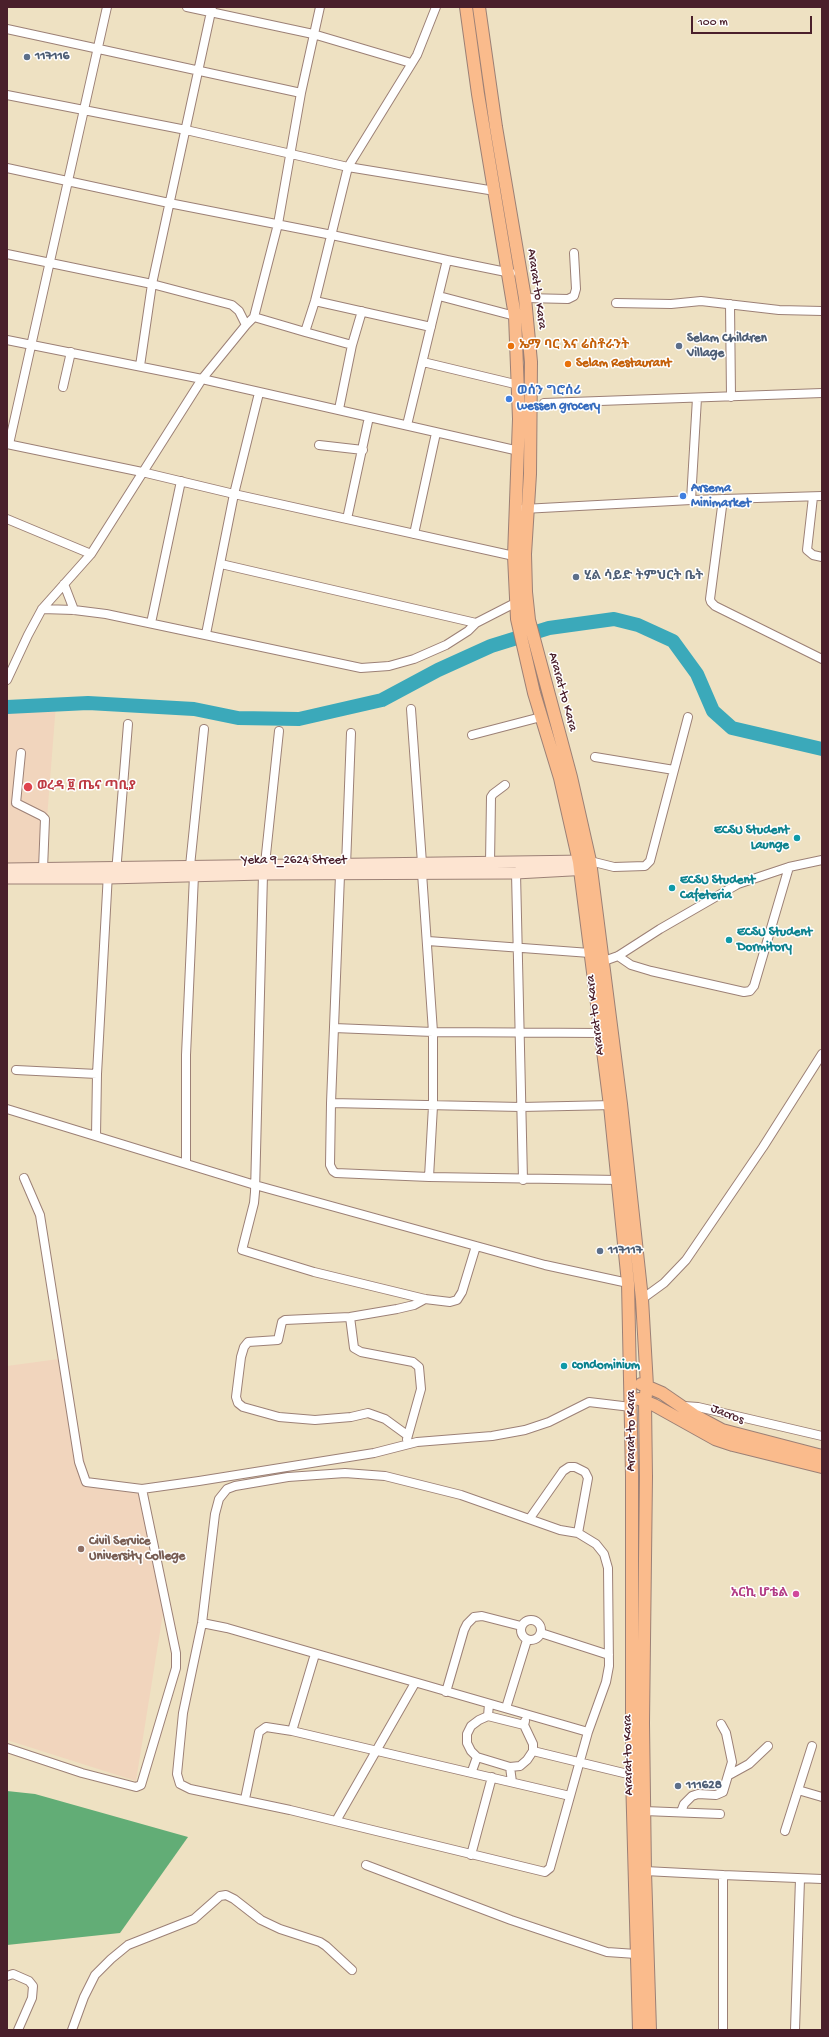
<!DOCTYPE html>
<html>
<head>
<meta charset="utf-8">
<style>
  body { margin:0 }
  #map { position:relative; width:829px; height:2037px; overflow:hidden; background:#eee1c2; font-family:"Gochi Hand",sans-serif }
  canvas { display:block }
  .frame { position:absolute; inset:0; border:8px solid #4a1f2b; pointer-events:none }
  .scale { position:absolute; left:691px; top:16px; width:121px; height:18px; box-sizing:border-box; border:2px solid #4a1f2b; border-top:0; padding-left:5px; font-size:12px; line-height:14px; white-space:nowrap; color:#4a1f2b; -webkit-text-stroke:3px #fff; paint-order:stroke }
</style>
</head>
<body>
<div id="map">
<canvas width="829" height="2037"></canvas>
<div class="frame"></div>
<div class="scale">100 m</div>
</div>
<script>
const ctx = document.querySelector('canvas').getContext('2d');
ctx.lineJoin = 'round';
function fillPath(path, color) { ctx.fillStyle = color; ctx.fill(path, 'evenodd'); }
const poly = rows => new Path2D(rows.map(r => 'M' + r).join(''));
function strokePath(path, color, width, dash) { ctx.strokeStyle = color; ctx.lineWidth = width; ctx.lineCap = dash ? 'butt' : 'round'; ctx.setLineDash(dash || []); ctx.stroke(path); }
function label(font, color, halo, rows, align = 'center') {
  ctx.font = font + ' "Gochi Hand","Noto Sans Ethiopic",sans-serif'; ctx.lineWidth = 3; ctx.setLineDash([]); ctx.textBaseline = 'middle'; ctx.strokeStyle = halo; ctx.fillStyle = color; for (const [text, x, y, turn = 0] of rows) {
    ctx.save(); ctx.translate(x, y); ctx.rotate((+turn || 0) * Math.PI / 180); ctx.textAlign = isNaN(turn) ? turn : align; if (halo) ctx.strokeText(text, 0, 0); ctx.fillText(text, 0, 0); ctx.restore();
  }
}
const built = poly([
  [56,704,43,869,7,869,7,705],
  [66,1358,88,1480,147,1485,163,1613,136,1781,7,1740,7,1366]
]);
const forest = poly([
  [7,1791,35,1794,188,1837,120,1933,7,1945]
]);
const river = poly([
  [7,707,88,703,194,709,238,718,299,719,382,700,438,670,491,646,549,628,614,619,638,625,673,641,697,674,713,711,732,728,822,749]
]);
const minor = poly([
  [187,7,313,34,411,63],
  [7,29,301,93],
  [7,95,186,130,348,167,495,191],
  [7,168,169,203,332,235,447,260,407,425],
  [7,254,152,284,232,305,239,311,246,325],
  [447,260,511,273],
  [439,296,515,316],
  [525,298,568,299,574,296,576,289,574,253],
  [315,301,431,327],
  [616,303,671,304,701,301,779,310,822,311],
  [730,304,731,397],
  [254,317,305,332,315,301,348,167,417,55,436,7],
  [305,332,352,345],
  [7,340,202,379,519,451],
  [423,362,519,385],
  [140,366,152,284,212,7],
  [63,387,71,352],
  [544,403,822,393],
  [339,409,352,345,362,311],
  [7,444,142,472,234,494,514,556],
  [9,444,107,7],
  [319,445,363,450],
  [813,497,807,550,813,555,822,557],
  [723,499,710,599,711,602,715,606,822,659],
  [691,500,697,398],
  [523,509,691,500,822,496],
  [7,519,91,554],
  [347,519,369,417],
  [414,534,436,433],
  [221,564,476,623,515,603],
  [64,584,74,610],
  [42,609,74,610,106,614,361,668,389,666,414,659,446,645,468,631,476,623],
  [151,623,181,481],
  [206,634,234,494,259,393],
  [7,680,28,635,42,609,91,554,202,379,246,325,254,317,278,224,301,93,320,7],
  [411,709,422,863],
  [472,735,541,717],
  [21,753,16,803,42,816,45,819,43,869],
  [595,757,674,770],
  [590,861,614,867,645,866,650,861,688,717],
  [490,863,491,797,493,794,505,785],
  [265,864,279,731],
  [190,866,204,729],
  [346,866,351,733],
  [116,873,128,724],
  [422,873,433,1032,433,1106,429,1177],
  [516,873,523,1180],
  [263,874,255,1192,254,1203,242,1250,314,1272,425,1299,450,1302,457,1300,462,1292,476,1246],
  [340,875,331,1103,330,1165,333,1171,336,1173,429,1177,619,1180],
  [428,941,590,953],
  [618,956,631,965,651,971,744,992,750,991,754,986,789,867],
  [604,961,618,956,660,929,738,884,789,867,822,860],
  [334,1028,433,1032,601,1033],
  [16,1070,97,1074],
  [331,1103,521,1107,614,1105],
  [7,1109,255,1185,545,1265,628,1283],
  [96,1136,97,1074,108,873],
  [186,1163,186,1055,194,875],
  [24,1178,40,1215,79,1462,86,1482,142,1489,199,1481,374,1453,417,1442,492,1436,525,1430,549,1422,589,1402,631,1407],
  [642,1299,664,1283,686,1260,763,1147,822,1054],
  [350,1317,354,1348,361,1352,413,1362,419,1367,421,1389,407,1439],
  [684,1406,698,1407,822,1436],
  [407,1435,385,1419,368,1413,351,1417,315,1420,279,1417,243,1407,238,1403,236,1397,241,1357,244,1347,248,1342,278,1340,282,1322,285,1320,350,1317,397,1309,414,1305,425,1299],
  [345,1473,385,1476,461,1495,560,1530,578,1533,596,1544,604,1554,608,1568,609,1666,606,1682,588,1732,550,1868,545,1872,290,1810,190,1789,180,1784,177,1774,183,1713,202,1623,215,1514,219,1499,227,1489,235,1486,288,1477,345,1473],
  [530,1518,563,1471,569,1467,575,1467,585,1472,588,1478,578,1533],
  '521 1630a10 10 0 1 1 20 0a10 10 0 1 1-20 0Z',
  [202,1623,227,1628,588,1732],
  [541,1633,609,1655],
  [315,1654,292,1731,570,1796],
  [446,1692,464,1630,467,1624,474,1617,482,1616,521,1626],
  [506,1708,527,1640],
  [488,1716,524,1725,525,1721],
  [524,1725,533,1744,533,1751,636,1776],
  [7,1748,82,1773,136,1787,141,1785,176,1668,176,1653,142,1489],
  [477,1757,471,1751,467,1743,467,1734,471,1726,479,1720,488,1716,489,1704],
  [510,1767,520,1766,527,1760,533,1751],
  [472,1771,477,1757,510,1767,512,1782],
  [729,1775,749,1764,768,1746],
  [798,1790,822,1797],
  [245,1799,259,1732,266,1727,292,1731],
  [644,1811,720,1814],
  [681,1812,684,1804,692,1796,698,1794,716,1795,723,1792,732,1762,726,1733,721,1724],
  [336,1821,415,1683],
  [785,1831,812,1746],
  [471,1855,492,1777],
  [366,1865,511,1920,607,1952,636,1954],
  [645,1871,723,1875],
  [7,1976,13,1974,29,1981,33,1986,32,1998,18,2030],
  [72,2030,84,1997,95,1975,111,1959,128,1945,194,1919,220,1896,226,1895,234,1899,261,1920,280,1929,320,1942,326,1946,352,1970],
  [723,2030,723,1875,822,1879],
  [795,2030,800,1879]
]);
const secondary = poly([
  [7,869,586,861],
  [7,878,108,878,263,874,516,873,589,869]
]);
const primary = poly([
  [466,7,478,94,515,316,519,419,514,556,517,619,534,693,560,778,579,862,610,1106,628,1283,632,1476,632,1776,639,2030],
  [479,7,496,127,525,298,531,362,530,474,525,554,526,592,529,620,571,777,590,861,621,1104,642,1299,647,1386,645,1402,646,1477,643,1723,645,1871,650,2030],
  [641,1384,662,1393,694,1415,722,1430,822,1456],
  [639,1399,654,1405,715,1439,733,1445,822,1467]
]);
const markers = [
  [27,57,4,"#5c6f8a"],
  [511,346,4,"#e8710a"],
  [679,346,4,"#5c6f8a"],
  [568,364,4,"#e8710a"],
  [509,399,4,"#3f7fe0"],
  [683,496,4,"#3f7fe0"],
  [576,577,4,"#5c6f8a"],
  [28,787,5,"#e0444e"],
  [797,838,4,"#0f9aa8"],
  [672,888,4,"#0f9aa8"],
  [729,940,4,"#0f9aa8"],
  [600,1251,4,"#5c6f8a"],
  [564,1366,4,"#0f9aa8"],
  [81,1549,4,"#8d6e63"],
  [796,1594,4,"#d1479c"],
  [678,1786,4,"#5c6f8a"]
];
const serviceNames = [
  ["117116",35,57],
  ["Selam Children",687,339],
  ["Village",687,354],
  ["ሂል ሳይድ ትምህርት ቤት",584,577],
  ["117117",608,1251],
  ["111628",686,1786]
];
const streetNames = [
  ["Ararat to Kara",536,289,82],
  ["Ararat to Kara",562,692,75],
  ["Yeka 9_2624 Street",294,861],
  ["Ararat to Kara",596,1015,-97],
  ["Jacros",727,1415,22],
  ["Ararat to Kara",632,1431,-90],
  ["Ararat to Kara",629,1755,-91]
];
const foodNames = [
  ["ኤማ ባር እና ሬስቶራንት",519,346],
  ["Selam Restaurant",576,364]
];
const shopNames = [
  ["ወሰን ግሮሰሪ",517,392],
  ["wessen grocery",517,407],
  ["Arsema",691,489],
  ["Minimarket",691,504]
];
const healthNames = [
  ["ወረዳ ፱ ጤና ጣቢያ",37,787]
];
const cultureNames = [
  ["ECSU Student",789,831,"right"],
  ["Launge",789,846,"right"],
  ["ECSU Student",680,881],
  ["Cafeteria",680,896],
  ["ECSU Student",737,933],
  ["Dormitory",737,948],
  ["condominium",572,1366]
];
const educationNames = [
  ["Civil Service",89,1542],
  ["University College",89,1557]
];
const hotelNames = [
  ["አርኪ ሆቴል",788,1594]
];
fillPath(built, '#f1d5bd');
fillPath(forest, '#62ad76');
strokePath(river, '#3ba9ba', 14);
strokePath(minor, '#9c8076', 10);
strokePath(secondary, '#9c8076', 13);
strokePath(primary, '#9c8076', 14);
strokePath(minor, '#fff', 8);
strokePath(secondary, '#fde4d1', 11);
strokePath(primary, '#fabb8c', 12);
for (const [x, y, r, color] of markers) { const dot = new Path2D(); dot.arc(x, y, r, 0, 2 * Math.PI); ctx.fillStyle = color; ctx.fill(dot); strokePath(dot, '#fff', 1.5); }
label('bold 13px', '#4e5e75', '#fff', serviceNames, 'left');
label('13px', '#4a1f2b', '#fff', streetNames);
label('bold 13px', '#c56008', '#fff', foodNames, 'left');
label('bold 13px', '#366cbe', '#fff', shopNames, 'left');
label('bold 13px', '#be3a42', '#fff', healthNames, 'left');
label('bold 13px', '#0d838f', '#fff', cultureNames, 'left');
label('bold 13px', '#785e54', '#fff', educationNames, 'left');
label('bold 13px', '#b23c85', '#fff', hotelNames, 'right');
</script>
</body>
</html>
